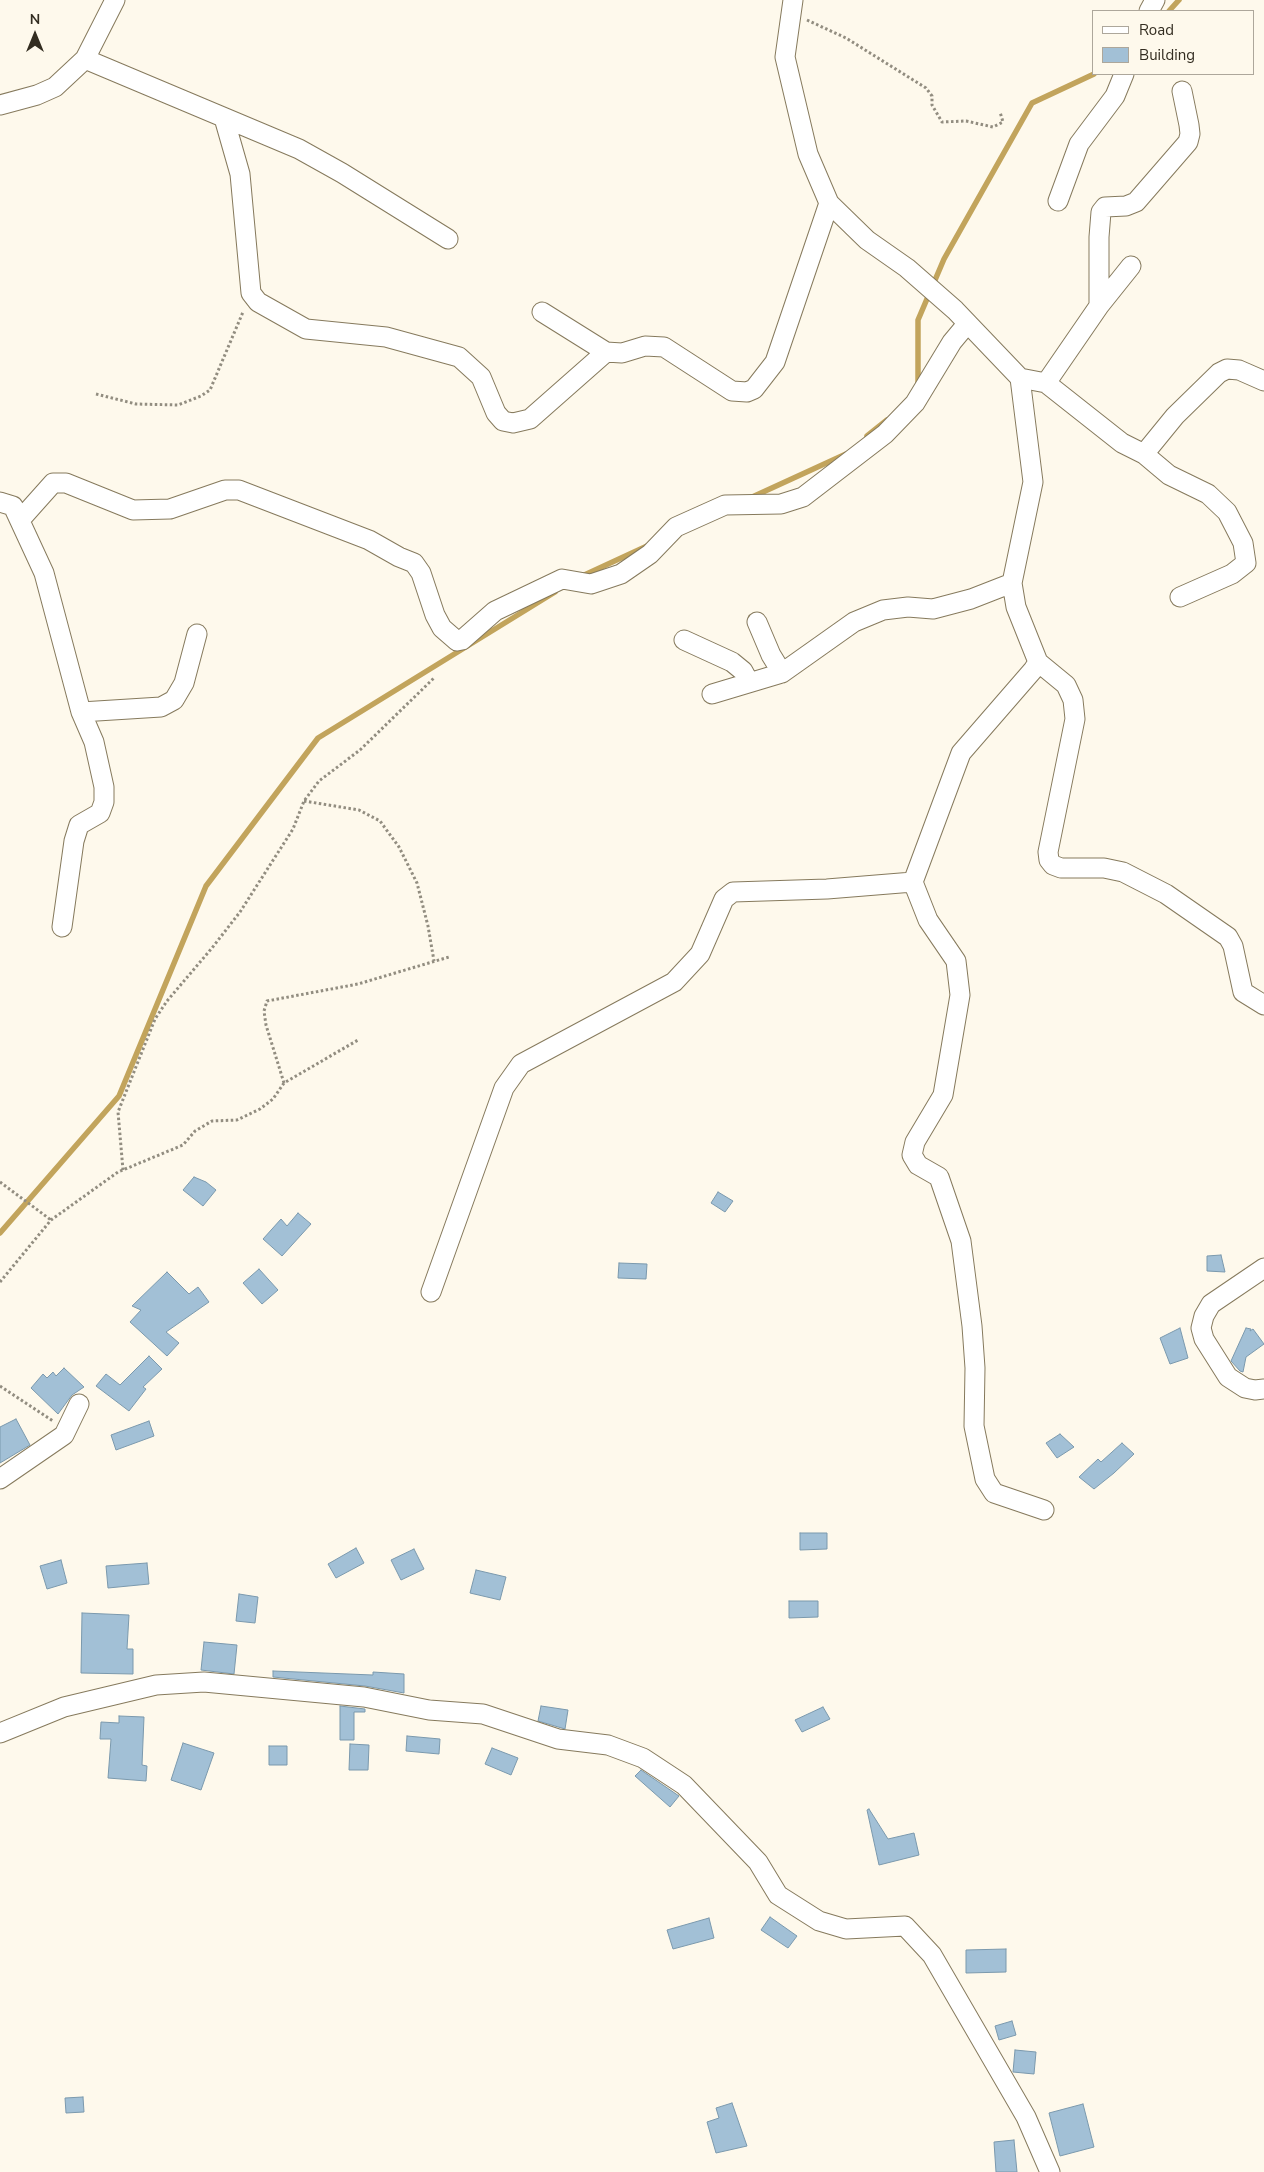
<!DOCTYPE html>
<html>
<head>
<meta charset="utf-8">
<style>
  body { margin:0 }
  #map { position:relative; width:1264px; height:2172px; overflow:hidden; background:#fef9ec; font-family:"Nunito Sans",sans-serif }
  canvas { display:block }
  .legend { position:absolute; left:1092px; top:10px; width:162px; height:65px; box-sizing:border-box; background:#fef9ec; border:1px solid #ada79b; margin:0; padding:6px 9px; list-style:none; font-size:15px; color:#332d21 }
  .legend li { display:flex; align-items:center; gap:10px; height:25px }
  .legend b { width:25px; border:1px solid #ada79b }
  .north { position:absolute; left:10px; top:10px; width:50px; height:50px; -webkit-text-stroke:4px #fef9ec; paint-order:stroke; rotate:0deg; font-size:14px; font-weight:700; line-height:20px; text-align:center; color:#332d21 }
  .north::after { content:''; display:block; margin:auto; width:18px; height:22px; background:#332d21; clip-path:polygon(50% 0,100% 100%,50% 72%,0 100%) }
</style>
</head>
<body>
<div id="map">
<canvas width="1264" height="2172"></canvas>
<ul class="legend">
<li><b style="height:6px;background:#fff"></b>Road</li>
<li><b style="height:14px;background:#a2c0d6"></b>Building</li>
</ul>
<div class="north">N</div>
</div>
<script>
const ctx = document.querySelector('canvas').getContext('2d');
ctx.lineJoin = 'round';
const poly = rows => new Path2D(rows.map(r => 'M' + r).join(''));
function strokePath(path, color, width, dash) { ctx.strokeStyle = color; ctx.lineWidth = width; ctx.lineCap = dash ? 'butt' : 'round'; ctx.setLineDash(dash || []); ctx.stroke(path); }
function fillPath(path, color) { ctx.fillStyle = color; ctx.fill(path, 'evenodd'); }
const stream = poly([
  [1169,11,1179,0],
  [918,388,918,320,944,259,1032,103,1094,74],
  [867,436,887,420],
  [750,498,846,454],
  [580,577,647,546],
  [0,1233,119,1096,206,886,318,738,555,592]
]);
const building = poly([
  [194,1177,206,1182,216,1190,203,1206,183,1190,194,1177],
  [718,1192,733,1201,725,1212,711,1203,718,1192],
  [298,1213,311,1224,282,1256,263,1239,281,1219,287,1226,298,1213],
  [1221,1255,1225,1272,1207,1271,1207,1256,1221,1255],
  [619,1263,647,1264,646,1279,618,1278,619,1263],
  [259,1269,278,1290,262,1304,243,1283,259,1269],
  [167,1272,189,1294,198,1287,209,1302,166,1332,179,1343,167,1356,130,1322,141,1310,132,1306,167,1272],
  [1180,1328,1188,1358,1170,1364,1160,1338,1180,1328],
  [1246,1328,1251,1329,1250,1331,1253,1329,1264,1344,1246,1357,1243,1372,1240,1371,1231,1361,1246,1328],
  [149,1356,162,1369,143,1387,146,1389,129,1411,96,1386,106,1374,120,1385,149,1356],
  [64,1368,84,1387,72,1395,58,1414,31,1388,43,1374,47,1378,53,1372,56,1376,64,1368],
  [16,1419,30,1445,0,1463,0,1427,16,1419],
  [149,1421,154,1436,116,1450,111,1435,149,1421],
  [1060,1434,1074,1447,1057,1458,1046,1443,1060,1434],
  [1122,1443,1134,1454,1114,1473,1094,1489,1079,1477,1098,1459,1101,1462,1122,1443],
  [800,1533,827,1533,827,1549,800,1550,800,1533],
  [356,1548,364,1563,336,1578,328,1564,356,1548],
  [414,1549,424,1569,401,1580,391,1560,414,1549],
  [61,1560,67,1583,47,1589,40,1566,61,1560],
  [147,1563,149,1584,108,1588,106,1566,147,1563],
  [476,1570,506,1577,500,1600,470,1593,476,1570],
  [239,1594,258,1597,255,1623,236,1621,239,1594],
  [789,1601,818,1601,818,1617,789,1618,789,1601],
  [82,1613,129,1615,127,1649,133,1649,133,1674,81,1673,82,1613],
  [204,1642,237,1645,234,1674,201,1670,204,1642],
  [273,1671,373,1675,373,1672,404,1674,404,1693,365,1686,273,1677,273,1671],
  [340,1706,365,1709,365,1712,354,1712,354,1740,340,1740,340,1706],
  [541,1706,568,1710,565,1729,538,1721,541,1706],
  [823,1707,830,1719,802,1732,795,1720,823,1707],
  [119,1716,144,1717,142,1765,147,1766,146,1781,108,1778,111,1739,100,1739,101,1722,119,1723,119,1716],
  [407,1736,440,1739,439,1754,406,1751,407,1736],
  [183,1743,214,1753,201,1790,171,1780,183,1743],
  [350,1744,369,1745,368,1770,349,1770,350,1744],
  [269,1746,287,1746,287,1765,269,1765,269,1746],
  [492,1748,518,1758,511,1775,485,1764,492,1748],
  [641,1770,679,1796,670,1807,635,1776,641,1770],
  [869,1809,888,1839,914,1833,919,1855,879,1865,867,1810,869,1809],
  [770,1917,797,1936,788,1948,761,1930,770,1917],
  [709,1918,714,1938,673,1949,667,1930,709,1918],
  [1006,1949,1006,1972,966,1973,966,1950,1006,1949],
  [1012,2021,1016,2035,999,2040,995,2026,1012,2021],
  [1015,2050,1036,2052,1034,2074,1013,2072,1015,2050],
  [83,2097,84,2112,66,2113,65,2098,83,2097],
  [732,2103,747,2146,716,2153,707,2122,719,2118,716,2108,732,2103],
  [1083,2104,1094,2147,1060,2156,1049,2113,1083,2104],
  [1014,2140,1017,2172,996,2172,994,2142,1014,2140]
]);
const path = poly([
  [807,20,846,38,926,88,932,96,932,105,942,122,966,121,993,127,1003,122,1000,112],
  [96,394,136,404,178,405,201,396,210,390,243,312],
  [304,801,359,810,380,821,399,847,417,883,428,926,434,961],
  [284,1083,266,1025,264,1011,267,1001,358,984,449,957],
  [123,1170,118,1112,155,1019,167,1001,212,948,240,912,293,829,304,801,319,781,360,750,435,677],
  [0,1182,51,1220],
  [0,1282,51,1220,118,1172,183,1145,195,1131,212,1121,237,1120,260,1109,273,1099,284,1083,358,1040],
  [0,1386,53,1421]
]);
const minor = poly([
  [793,0,785,57,808,154,829,203,867,240,907,268,955,310,1020,378,1033,482,1012,583,1016,607,1038,662,1033,670,961,753,913,882,928,920,956,961,960,995,943,1095,915,1142,912,1155,918,1165,939,1177,961,1241,972,1326,975,1368,974,1426,985,1479,994,1493,1044,1510],
  [1149,11,1155,0],
  [85,59,299,149,342,173,448,239],
  [0,105,37,95,55,87,85,59,115,0],
  [224,118,240,174,251,293,258,302,306,329,386,337,459,357,481,377,496,413,503,421,513,423,530,419,606,352],
  [1058,201,1079,144,1115,96,1124,74],
  [1099,306,1099,237,1101,212,1105,207,1126,206,1136,202,1188,142,1190,134,1189,125,1182,91],
  [542,312,606,352,622,353,645,346,664,347,732,391,747,392,754,389,775,362,829,203],
  [1020,378,1046,383,1122,443,1144,454,1169,475,1208,494,1227,512,1243,543,1246,563,1232,574,1180,597],
  [1046,383,1099,306,1131,266],
  [1144,454,1175,416,1219,373,1227,369,1239,370,1264,381],
  [0,502,13,506,44,573,81,712,94,742,104,787,104,802,100,813,79,825,74,841,62,927],
  [20,520,53,483,66,483,133,510,170,509,225,490,239,490,369,540,399,557,414,563,421,573,435,615,442,628,457,641,462,640,495,611,562,579,591,584,621,574,650,554,676,527,725,505,781,504,803,497,885,434,915,403,952,342,967,324],
  [757,622,771,655,782,673],
  [684,640,732,662,743,671,749,682],
  [1038,662,1066,685,1073,700,1075,719,1048,852,1049,860,1053,865,1061,868,1104,868,1123,872,1166,894,1228,937,1233,946,1243,992,1264,1005],
  [712,694,782,673,854,622,883,610,908,607,933,609,971,599,1012,583],
  [81,712,161,707,174,700,184,683,197,634],
  [1264,1268,1211,1304,1204,1316,1201,1328,1204,1339,1228,1377,1245,1388,1255,1390,1264,1389],
  [431,1292,504,1088,521,1064,674,982,700,954,724,899,733,892,827,889,913,882],
  [0,1479,64,1435,79,1404],
  [0,1733,64,1707,156,1685,204,1682,364,1697,429,1710,483,1714,558,1739,608,1745,643,1758,684,1785,758,1862,778,1895,819,1921,846,1929,905,1926,932,1955,1026,2117,1050,2172]
]);
strokePath(stream, '#c2a45c', 5.5);
fillPath(building, '#a2c0d6');
strokePath(building, '#7b99ad', 1);
strokePath(minor, '#867a5d', 21);
strokePath(path, '#928d80', 3, [2.5, 2.5]);
strokePath(minor, '#fff', 19);
</script>
</body>
</html>
